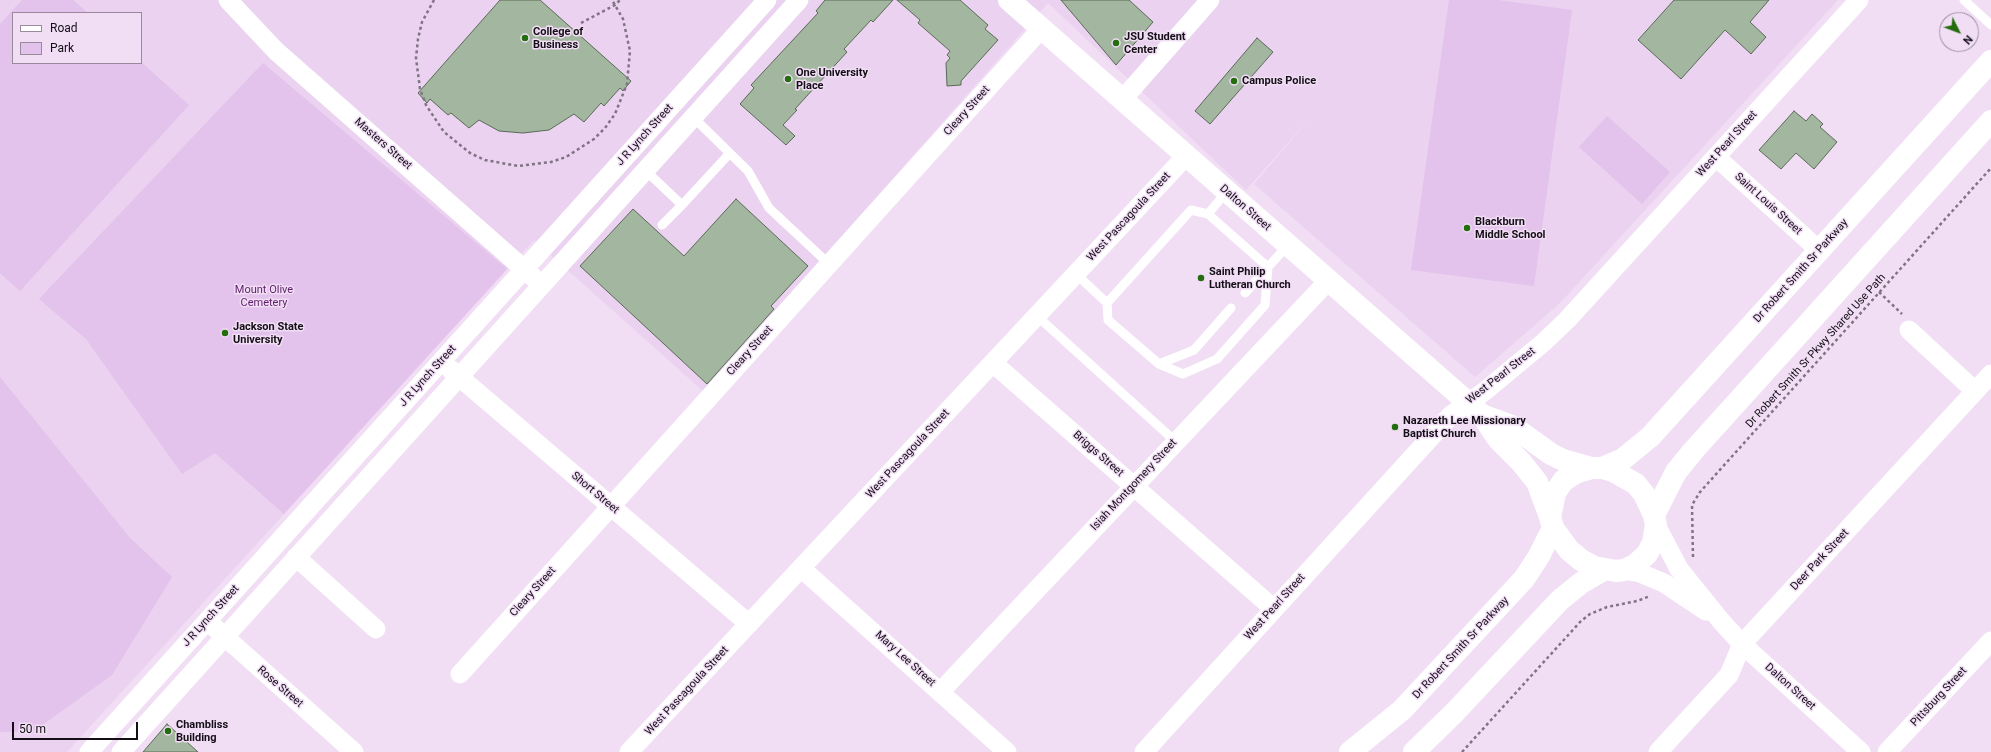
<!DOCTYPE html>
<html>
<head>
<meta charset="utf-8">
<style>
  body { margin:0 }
  #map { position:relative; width:1991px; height:752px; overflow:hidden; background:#f1def5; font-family:Roboto,sans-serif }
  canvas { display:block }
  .legend { position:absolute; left:12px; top:12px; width:130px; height:52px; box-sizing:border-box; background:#f1def5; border:1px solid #998b9c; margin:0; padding:5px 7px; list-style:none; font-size:12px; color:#140e16 }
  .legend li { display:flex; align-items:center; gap:8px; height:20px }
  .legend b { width:20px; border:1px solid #998b9c }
  .north { position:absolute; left:1939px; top:12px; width:40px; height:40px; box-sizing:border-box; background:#f1def5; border:1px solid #998b9c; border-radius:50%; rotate:132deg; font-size:11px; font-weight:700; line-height:16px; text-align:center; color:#140e16 }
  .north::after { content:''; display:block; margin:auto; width:14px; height:18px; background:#236d0e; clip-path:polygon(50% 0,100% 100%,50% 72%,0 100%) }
  .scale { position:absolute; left:12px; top:722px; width:126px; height:18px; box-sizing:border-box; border:2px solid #140e16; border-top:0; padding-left:5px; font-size:12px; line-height:14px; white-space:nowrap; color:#140e16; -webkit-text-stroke:3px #f1def5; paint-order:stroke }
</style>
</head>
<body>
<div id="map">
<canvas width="1991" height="752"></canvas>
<ul class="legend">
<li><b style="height:5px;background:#fff"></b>Road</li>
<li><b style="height:11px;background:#e3c2eb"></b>Park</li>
</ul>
<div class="north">N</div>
<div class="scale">50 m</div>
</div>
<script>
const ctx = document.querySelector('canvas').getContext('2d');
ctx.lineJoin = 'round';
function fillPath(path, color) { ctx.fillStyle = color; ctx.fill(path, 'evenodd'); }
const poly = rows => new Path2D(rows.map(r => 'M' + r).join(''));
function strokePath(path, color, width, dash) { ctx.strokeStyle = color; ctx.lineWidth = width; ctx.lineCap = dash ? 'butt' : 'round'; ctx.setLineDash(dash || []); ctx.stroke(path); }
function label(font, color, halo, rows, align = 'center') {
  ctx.font = font + ' Roboto,sans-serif'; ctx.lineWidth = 3; ctx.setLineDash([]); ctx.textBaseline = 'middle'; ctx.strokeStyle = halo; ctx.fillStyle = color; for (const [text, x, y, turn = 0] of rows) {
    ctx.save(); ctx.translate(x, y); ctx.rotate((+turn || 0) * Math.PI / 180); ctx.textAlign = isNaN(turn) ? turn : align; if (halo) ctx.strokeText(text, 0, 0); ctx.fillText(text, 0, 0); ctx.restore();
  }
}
const built = poly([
  [0,0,1838,0,1559,304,1475,377,1254,184,1317,110,1246,190,1048,3,704,392,534,240,67,752,0,752],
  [13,13,141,13,141,63,13,63]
]);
const green = poly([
  [22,0,73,0,88,13,13,13,13,63,141,62,189,105,20,291,0,273,0,24],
  [1449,0,1498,0,1572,10,1534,286,1411,270],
  [263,63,507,269,284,514,215,453,182,474,86,339,39,299],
  [1607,116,1670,172,1642,204,1579,147],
  [0,377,130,538,172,577,112,675,34,731,0,732]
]);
const building = poly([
  [500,0,540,0,631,81,623,91,620,88,604,106,601,103,584,122,574,114,549,130,523,133,499,131,479,120,469,128,451,113,448,115,430,99,427,103,418,93,500,0],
  [825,0,893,0,873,22,871,20,844,49,847,52,795,109,797,110,783,125,795,136,786,145,740,104,754,88,751,85,818,13,816,11,825,0],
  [897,0,960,0,988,25,985,29,998,40,961,81,961,85,947,86,946,63,950,58,947,55,950,51,918,23,920,20,897,0],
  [1061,0,1129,0,1153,22,1116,65,1061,0],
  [1674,0,1769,0,1750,22,1766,37,1751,54,1725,30,1681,79,1638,40,1674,0],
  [1257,38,1273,52,1210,124,1195,111,1257,38],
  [1794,111,1806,121,1812,114,1823,124,1820,127,1837,142,1814,169,1796,153,1781,169,1759,150,1794,111],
  [736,199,808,266,771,306,774,309,707,384,580,266,633,209,684,256,736,199],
  [167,724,198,752,143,752,167,724]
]);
const path = poly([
  [434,0,422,22,418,39,416,58,420,89,426,105,444,132,470,153,485,160,518,166,551,162,566,157,594,139,605,128,615,114,627,84,630,51,623,19,612,0],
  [581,23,615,5,620,0],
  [1879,292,1902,314],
  [1693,557,1692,505,1700,492,1991,168],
  [1462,752,1581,621,1590,614,1607,607,1637,601,1650,596]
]);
const lane = poly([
  [1964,0,1991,25],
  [693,117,748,171,769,208,829,264],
  [645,170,682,205,730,153],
  [1208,214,1227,191],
  [662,225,682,205],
  [1076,274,1107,303,1108,320,1159,364,1183,374,1217,359,1265,305,1268,267],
  [1245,293,1268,267],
  [1107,303,1191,210,1208,214,1268,267,1288,245],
  [1037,316,1175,441],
  [1159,364,1194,350,1231,308]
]);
const street = poly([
  [228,0,276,51,533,277],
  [1122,100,1210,0],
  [1716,157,1820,251],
  [1909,330,1975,391],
  [993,363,1274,609],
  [450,369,749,624],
  [1656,525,1679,569,1721,621,1742,644,1861,752],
  [296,557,376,629],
  [801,568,1007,752],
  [1624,570,1640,573,1664,583,1706,611],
  [215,628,354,752],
  [460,674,1041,29],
  [941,691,1329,280],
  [89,752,767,0],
  [121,752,799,0],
  [629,752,1186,156],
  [1144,752,1451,415,1485,391,1544,342,1567,320,1859,0],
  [1658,752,1729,675,1742,644,1991,374],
  [1887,752,1991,641]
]);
const secondary = poly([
  [1009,0,1482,415,1498,439,1521,462,1537,482,1550,517],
  [1482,415,1512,426,1551,454,1563,460,1592,468],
  [1592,468,1602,468,1613,471,1636,484,1644,494,1654,515,1656,525,1653,543,1647,554,1635,565,1624,570,1616,571,1594,567,1581,560,1569,550,1553,528,1550,517,1555,493,1563,481,1575,473,1592,468],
  [1602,468,1623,459,1650,437,1991,61],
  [1654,515,1676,472,1693,451,1991,121],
  [1350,752,1402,710,1524,579,1539,556,1553,528],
  [1414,752,1454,713,1560,600,1581,583,1605,569]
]);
const markers = [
  [525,38,4,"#236d0e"],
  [1116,43,4,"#236d0e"],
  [788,79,4,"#236d0e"],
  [1234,81,4,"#236d0e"],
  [1467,228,4,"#236d0e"],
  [1201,278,4,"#236d0e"],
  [225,333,4,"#236d0e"],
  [1395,427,4,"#236d0e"],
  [168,731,4,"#236d0e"]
];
const poiNames = [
  ["College of",533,32],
  ["Business",533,45],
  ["JSU Student",1124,37],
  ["Center",1124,50],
  ["One University",796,73],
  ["Place",796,86],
  ["Campus Police",1242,81],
  ["Blackburn",1475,222],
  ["Middle School",1475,235],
  ["Saint Philip",1209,272],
  ["Lutheran Church",1209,285],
  ["Jackson State",233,327],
  ["University",233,340],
  ["Nazareth Lee Missionary",1403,421],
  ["Baptist Church",1403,434],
  ["Chambliss",176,725],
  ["Building",176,738]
];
const streetNames = [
  ["Cleary Street",967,111,-48],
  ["J R Lynch Street",645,135,-48],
  ["Masters Street",383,144,41],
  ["West Pearl Street",1727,144,-48],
  ["Saint Louis Street",1768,204,42],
  ["Dalton Street",1245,208,41],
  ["West Pascagoula Street",1129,217,-47],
  ["Dr Robert Smith Sr Parkway",1801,271,-48],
  ["Cleary Street",750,351,-48],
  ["Dr Robert Smith Sr Pkwy Shared Use Path",1816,351,-48],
  ["J R Lynch Street",428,376,-48],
  ["West Pearl Street",1501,376,-38],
  ["West Pascagoula Street",908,454,-47],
  ["Briggs Street",1098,454,41],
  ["Isiah Montgomery Street",1134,485,-47],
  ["Short Street",595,493,40],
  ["Deer Park Street",1820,560,-47],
  ["Cleary Street",533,592,-48],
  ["West Pearl Street",1275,607,-48],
  ["J R Lynch Street",211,616,-48],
  ["Dr Robert Smith Sr Parkway",1461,648,-47],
  ["Mary Lee Street",905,659,42],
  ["Rose Street",280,687,41],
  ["Dalton Street",1790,687,42],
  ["West Pascagoula Street",687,691,-47],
  ["Pittsburg Street",1939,697,-47]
];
const parkNames = [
  ["Mount Olive",264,290],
  ["Cemetery",264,303]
];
fillPath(built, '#ead2f0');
fillPath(green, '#e3c2eb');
fillPath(building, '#a3b69f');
strokePath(building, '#5a6b57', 1);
strokePath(path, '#807383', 2.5, [3, 3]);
strokePath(lane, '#fff', 9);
strokePath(street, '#fff', 19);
strokePath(secondary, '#fff', 22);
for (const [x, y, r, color] of markers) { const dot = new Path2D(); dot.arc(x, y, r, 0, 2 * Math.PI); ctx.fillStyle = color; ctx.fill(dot); strokePath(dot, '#f1def5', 1.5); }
label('bold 11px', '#140e16', '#f1def5', poiNames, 'left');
label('11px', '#140e16', '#f1def5', streetNames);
label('11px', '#5e1f6b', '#f1def5', parkNames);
</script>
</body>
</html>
